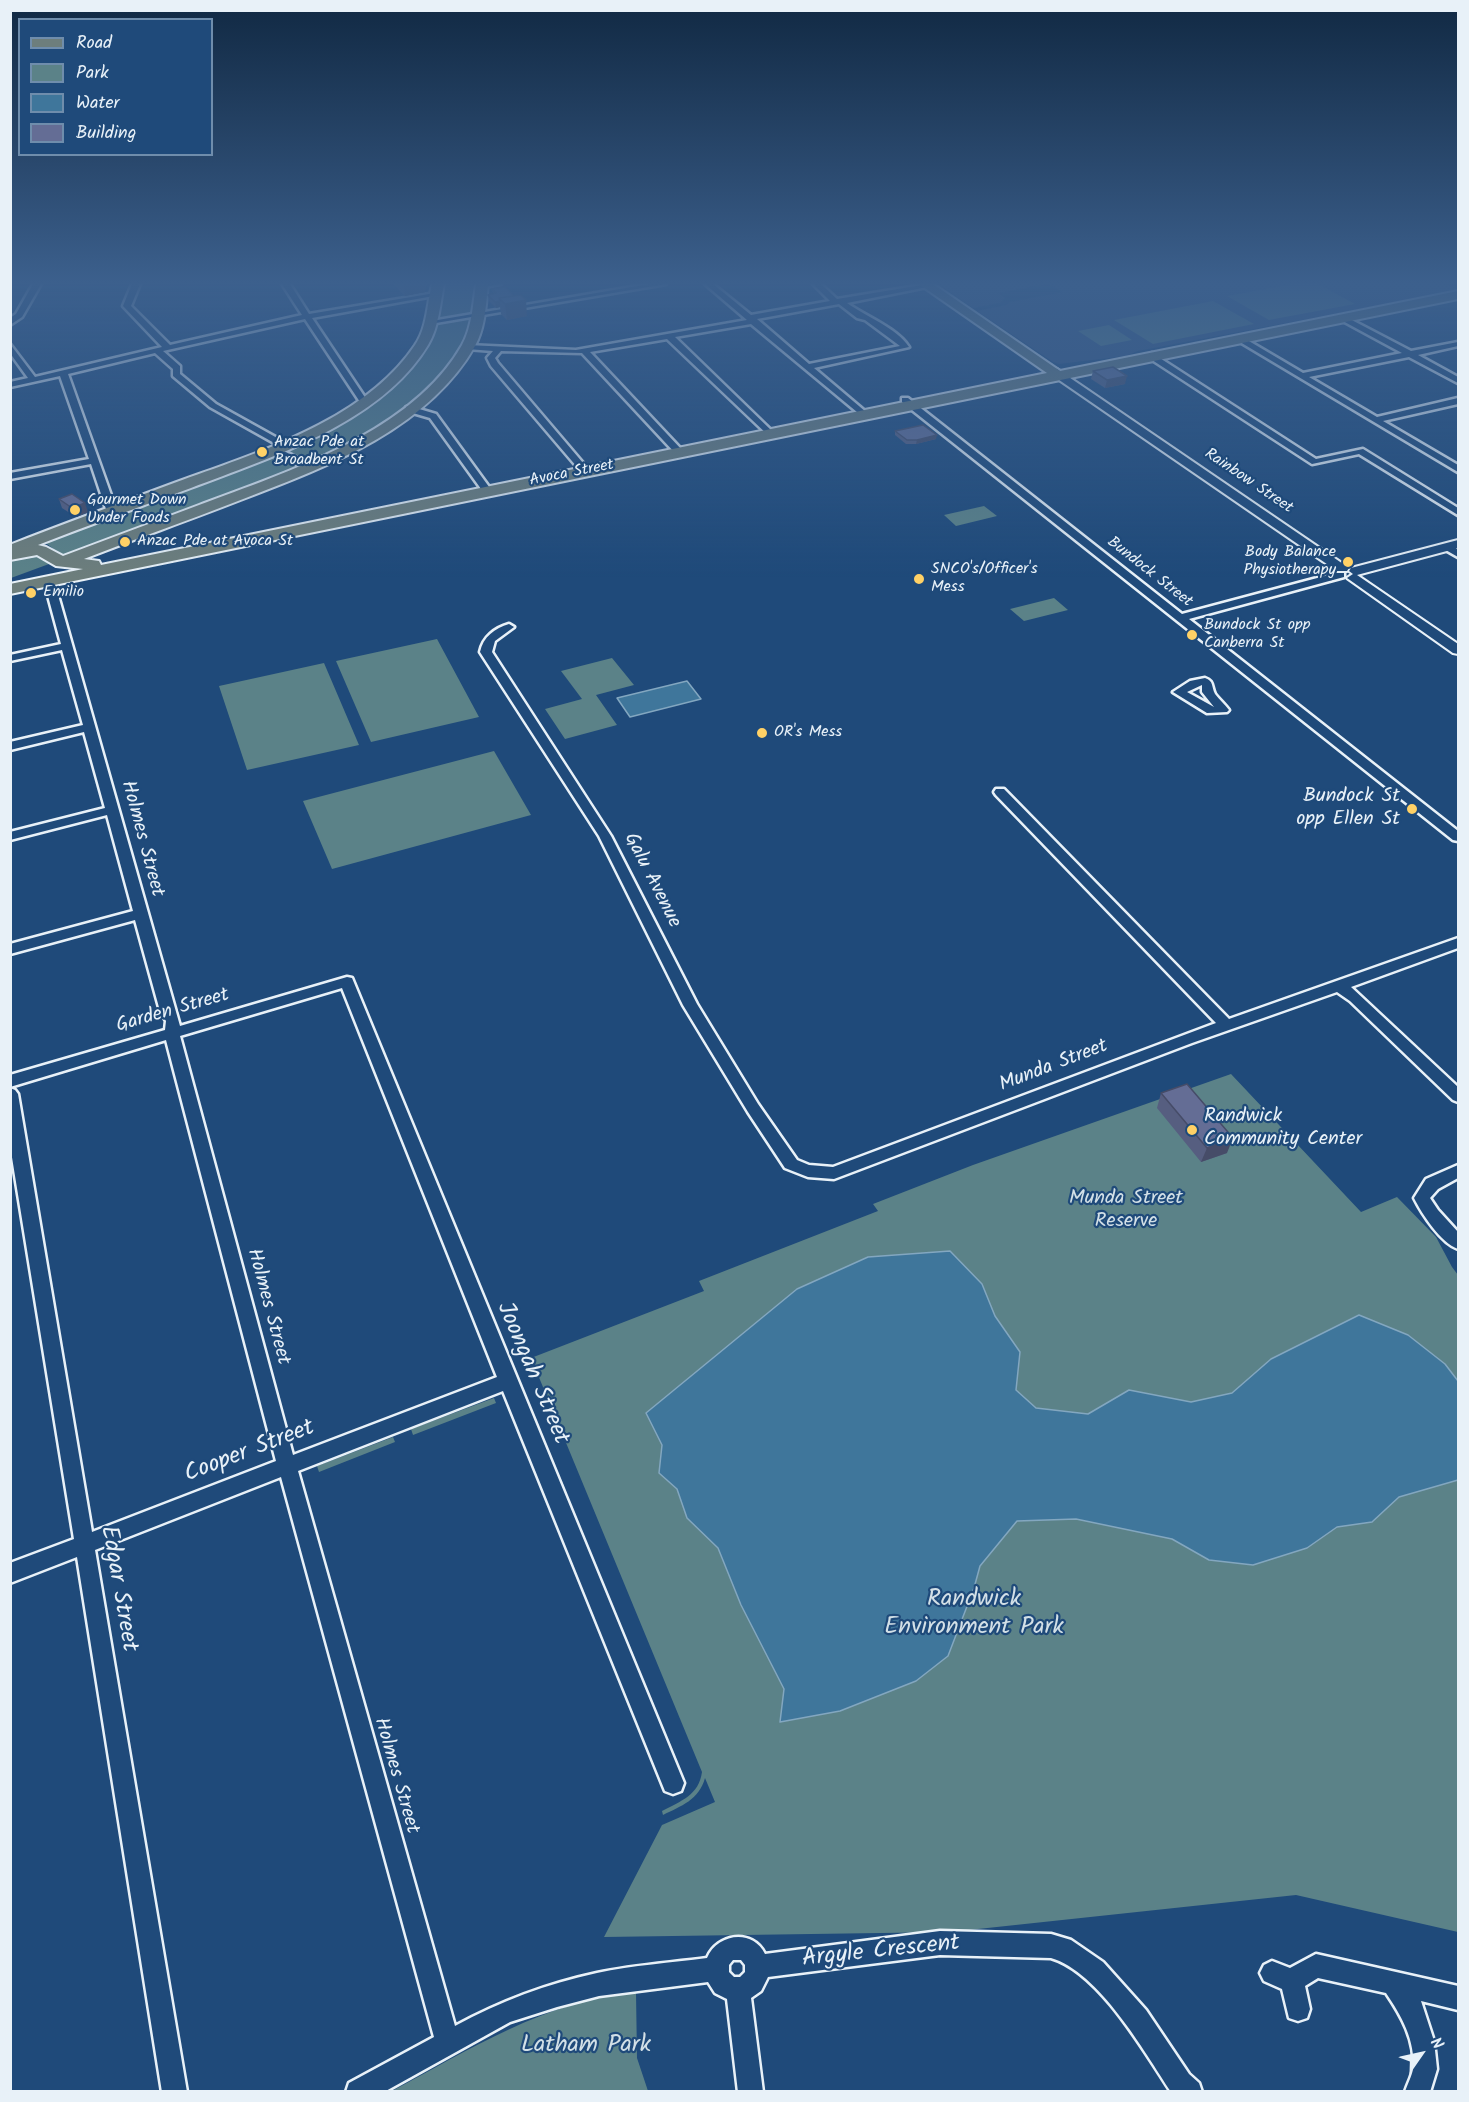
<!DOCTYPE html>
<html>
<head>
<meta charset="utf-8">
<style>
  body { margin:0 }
  #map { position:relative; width:1469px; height:2102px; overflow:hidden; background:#1f4a7a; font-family:Kalam,sans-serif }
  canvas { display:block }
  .frame { position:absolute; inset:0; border:12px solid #e8f1f8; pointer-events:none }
  .legend { position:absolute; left:18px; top:18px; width:195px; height:138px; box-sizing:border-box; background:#1f4a7a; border:2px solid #6f8dac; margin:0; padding:8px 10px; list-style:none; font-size:18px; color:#e8f1f8 }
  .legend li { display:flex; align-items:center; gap:12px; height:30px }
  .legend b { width:30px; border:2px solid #6f8dac }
  .north { position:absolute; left:1391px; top:2024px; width:60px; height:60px; -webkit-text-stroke:4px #1f4a7a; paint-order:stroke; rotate:56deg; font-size:16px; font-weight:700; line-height:24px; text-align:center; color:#e8f1f8 }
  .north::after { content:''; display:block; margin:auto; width:21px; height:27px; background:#e8f1f8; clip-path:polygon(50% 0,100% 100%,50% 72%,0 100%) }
</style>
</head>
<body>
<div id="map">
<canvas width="1469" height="2102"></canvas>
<div class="frame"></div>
<ul class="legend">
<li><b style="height:8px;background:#6d7e7c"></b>Road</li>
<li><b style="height:16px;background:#5b8288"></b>Park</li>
<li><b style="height:16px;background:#3f769b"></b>Water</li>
<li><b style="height:16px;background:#646d95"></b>Building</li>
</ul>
<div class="north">N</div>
</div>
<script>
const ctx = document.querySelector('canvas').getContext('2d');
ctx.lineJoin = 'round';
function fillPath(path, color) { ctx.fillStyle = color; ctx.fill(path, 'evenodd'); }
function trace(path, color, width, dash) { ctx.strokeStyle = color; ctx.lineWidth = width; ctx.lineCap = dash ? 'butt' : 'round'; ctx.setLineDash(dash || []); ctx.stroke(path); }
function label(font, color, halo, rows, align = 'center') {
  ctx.font = font + ' Kalam,sans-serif'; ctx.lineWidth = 4.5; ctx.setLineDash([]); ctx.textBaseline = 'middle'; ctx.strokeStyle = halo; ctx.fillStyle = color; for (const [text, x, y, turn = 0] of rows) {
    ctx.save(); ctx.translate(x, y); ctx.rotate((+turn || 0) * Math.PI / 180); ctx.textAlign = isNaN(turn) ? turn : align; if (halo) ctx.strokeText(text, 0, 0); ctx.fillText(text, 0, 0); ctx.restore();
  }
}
fillPath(new Path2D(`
  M938 284H1048L999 293 1005 298 1000 303 973 308Z
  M1049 284H1445L1455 288V291L1138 351 1126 356 1059 364 1053 362 977 311 1006 305 1010 302 1062 292Z`), '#345482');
fillPath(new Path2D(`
  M443 284H478L475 313 444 318 436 316Z
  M1293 284H1318L1355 304 1269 320 1227 296Z
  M1213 301 1254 324 1153 344 1114 320Z
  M469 319 473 320C451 393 374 431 310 462L284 449 385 388 434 325Z
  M1109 325 1132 340 1101 346 1078 331Z
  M273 453 296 466 280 476 64 557 43 541Z
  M984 506 997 516 956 526 944 515Z
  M34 552 51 561 49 564 11 578V557Z
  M1054 598 1068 610 1024 621 1010 609Z
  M437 639 479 717 371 742 336 661Z
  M612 658 634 685 596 695 617 725 565 739 545 709 582 699 561 671Z
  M324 663 359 745 247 770 219 686Z
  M494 751 531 815 332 869 303 801Z
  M1231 1074 1361 1212 1397 1197 1436 1237 1452 1267 1458 1275V1932L1296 1895 950 1932 604 1937 662 1825 715 1802 705 1778C699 1800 681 1806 663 1815L662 1811C681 1801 699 1795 702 1772L531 1358 704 1291 699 1281 878 1211 873 1204 973 1165Z
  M494 1398 496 1403 413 1435 411 1429Z
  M393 1437 395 1442 319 1472 317 1466Z
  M636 1993 637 2058 648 2091 390 2092C468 2051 547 1999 636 1993Z`), '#5b8288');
const water = new Path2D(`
  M687 681 701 699 630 717 617 698Z
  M950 1251 982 1284 995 1316 1020 1352 1016 1390 1036 1408 1088 1414 1129 1390 1191 1402 1232 1393 1271 1359 1359 1315 1408 1335 1445 1364 1458 1381V1480L1399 1497 1372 1522 1337 1527 1307 1548 1253 1565 1209 1560 1172 1539 1076 1519 1017 1521 980 1566 974 1588 948 1656 916 1681 840 1711 780 1722 784 1689 741 1605 718 1548 687 1518 677 1489 659 1473 662 1445 646 1413 797 1289 868 1257Z`);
fillPath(water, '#3f769b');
trace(water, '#83a7c0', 1.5);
const minor = new Path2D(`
  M33 284H41L22 317 10 325V318L16 314Z
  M132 284H140L131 306 170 345 302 315 282 284H290L309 314 435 293 439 295 312 318 368 402 364 405 360 402 305 319 163 351 180 366V374L216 404 288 444V448L285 449 210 407 173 376V369L155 353 68 374 117 512 112 515 107 512 91 464 10 479V473L89 459 60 376 10 387V382L28 378 10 353V344L35 377 162 347 123 306Z
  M481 284H501L478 288 477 286Z
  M649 284H666L430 324 426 322Z
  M705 284H713L751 315 830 301 813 284H821L837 299 928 284 932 286 847 303C865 316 897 328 909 347L814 368 866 412 867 414 863 417 751 324 675 337 773 432V436L770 437 667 339 590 352 682 450V454H676L582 353 501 351 495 358 498 363 589 470 591 472 586 475 583 474 491 366 487 358 493 351 467 349 463 347 467 345 576 350 747 320ZM839 304 857 318 865 320 900 346 809 364 757 319Z
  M1344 316 1411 351 1458 342V346L1418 355 1458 377V383L1409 357 1309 377 1377 417 1458 398V404L1383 421 1458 465V472L1235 339 1242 337 1303 373 1402 353 1341 320 1340 318Z
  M1152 353 1316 459 1363 449 1458 508V515L1359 454 1312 464 1149 358 1148 356Z
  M902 398H908L1182 614 1336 573H1344V577L1189 619 1458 831V841L1453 840 902 402Z
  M409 406 436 414 492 491 490 493H484L430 418 406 411V407Z
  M272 448H278L313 466 305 468 272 452Z
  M1444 545H1452L1458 550V557L1444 549Z
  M49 578 54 581 180 1026 347 977 352 978 684 1783 681 1791 673 1794 665 1791 503 1391 298 1471 455 2026C501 2001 546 1984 597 1973 633 1965 671 1963 707 1958 717 1934 752 1928 765 1954L940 1931 1051 1934 1071 1940 1103 1962 1146 2010 1189 2074 1199 2083 1202 2092H1171C1144 2051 1099 1972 1051 1958L940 1955 768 1977 761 1991 751 1998 763 2092H738L727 1999 715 1993 708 1982 599 1996 557 2007 510 2022 384 2092H346L349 2083 434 2037 281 1477 95 1550 187 2092H162L77 1557 10 1583V1563L74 1539 10 1145V1088L15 1090 18 1094 92 1532 276 1461 166 1040 10 1087V1075L165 1030 166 1021 160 1011 135 920 10 954V944L133 911 107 815 10 840V832L105 808 84 732 10 750V742L83 725 62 650 10 661V655L61 644 44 581ZM342 988 497 1377 293 1455 180 1036ZM733 1960H741L745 1965V1972L740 1977H734L729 1972V1965Z
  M509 624 514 627 495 641 492 652 611 836 697 1004 758 1104 797 1160 809 1165 833 1167 1216 1023 996 795 994 792 996 789H1004L1229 1019 1458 938V948L1351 987 1458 1087V1102L1453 1100 1350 1001 1337 992 1192 1043 834 1179 808 1177 785 1168 748 1112 683 1005 599 836 480 652C483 637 495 628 509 624Z
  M1205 678C1214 681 1211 686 1215 694 1219 699 1225 705 1229 710L1227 712 1207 713 1173 692 1190 681ZM1202 685V692L1214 707 1187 692Z
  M1458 1165V1178L1438 1189 1430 1198 1438 1210 1458 1232V1249C1441 1243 1422 1214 1414 1198L1426 1179Z
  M1316 1954 1458 1986V2010L1421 2001 1434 2041 1437 2069 1430 2092H1405C1407 2085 1412 2076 1413 2069 1416 2041 1401 2015 1386 1993L1318 1978 1305 1986 1310 2009 1307 2018 1298 2021 1289 2018 1282 1989 1264 1981 1260 1973 1264 1965 1272 1961 1290 1968Z`);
const tertiary = new Path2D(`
  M1053 368 1057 369 1349 568 1347 571H1337L1049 373V369Z
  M1458 540V548L1357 575 1458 644V654L1453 653 1347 578 1353 574 1349 571 1351 568Z`);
const primary = new Path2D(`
  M432 284H444C440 304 439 327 428 345 381 423 272 457 191 488 140 507 89 525 38 545L46 547 63 556C108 539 154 522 199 505 287 472 413 432 462 345 472 327 473 304 476 284H488C486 305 485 328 475 346 426 431 324 468 238 501 187 521 135 539 84 559L99 561 101 565 1047 373 919 284H933L1060 371 1458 291V299L10 594V584L83 569 56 566 37 555 10 560 12 544C66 523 120 503 174 483 256 453 364 421 415 345 427 328 427 304 432 284Z`);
trace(minor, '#e8f1f8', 5);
trace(tertiary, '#e8f1f8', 4);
trace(primary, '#e8f1f8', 4);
fillPath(minor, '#1f4a7a');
fillPath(tertiary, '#1f4a7a');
fillPath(primary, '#6d7e7c');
fillPath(new Path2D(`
  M393 284H427L425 292 405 296Z
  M492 289 527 316 507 320 501 314 500 307 496 308 489 301 488 295 493 294Z
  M1093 371 1125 384 1105 388 1091 379Z
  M895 431 936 439 916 444H906L895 435Z
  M59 499 88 512 76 517 62 508Z
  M1161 1093 1227 1153 1201 1162 1157 1108Z`), '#565e80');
fillPath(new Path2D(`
  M404 284H427L425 292 405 296Z
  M526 300 527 316 507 320 505 304Z
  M500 301V307L496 308 495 302Z
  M1127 376 1125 384 1105 388 1107 380Z
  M937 435 936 439 916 444 917 440Z
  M85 503 88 512 76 517 72 508Z
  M1233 1138 1227 1153 1201 1162 1207 1148Z`), '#464c68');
const building = new Path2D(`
  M505 287 514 296 499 298 500 301 495 302 488 295 496 293 492 289Z
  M521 295 526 300 505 304 499 298Z
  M1113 367 1127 376 1107 380 1093 371Z
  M923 425 937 435 917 440H907L895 431Z
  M72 494 85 503 72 508 59 499Z
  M1187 1084 1233 1138 1207 1148 1161 1093Z`);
fillPath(building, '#646d95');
trace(building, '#464c68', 1.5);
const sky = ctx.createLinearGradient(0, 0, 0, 578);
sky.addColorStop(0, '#112943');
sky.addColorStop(0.49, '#3c608d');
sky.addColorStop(1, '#3c608d00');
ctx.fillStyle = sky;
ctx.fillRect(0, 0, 1469, 578);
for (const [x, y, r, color] of [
  [262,452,6,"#ffd166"],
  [75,510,6,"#ffd166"],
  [125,542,6,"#ffd166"],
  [1348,562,6,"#ffd166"],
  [919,579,6,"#ffd166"],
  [31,593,6,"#ffd166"],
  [1192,635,6,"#ffd166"],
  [762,733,6,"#ffd166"],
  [1412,809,6,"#ffd166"],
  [1192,1130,6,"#ffd166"]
]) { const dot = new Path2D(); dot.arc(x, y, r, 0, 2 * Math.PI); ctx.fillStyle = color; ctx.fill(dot); trace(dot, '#1f4a7a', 2); }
label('16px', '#e8f1f8', '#1f4a7a', [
  ["Anzac Pde at",274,443],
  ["Broadbent St",274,461],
  ["Gourmet Down",87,501],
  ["Under Foods",87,519],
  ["Anzac Pde at Avoca St",137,542],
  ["Body Balance",1336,553,"right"],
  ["Physiotherapy",1336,571,"right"],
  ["SNCO's/Officer's",931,570],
  ["Mess",931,588],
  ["Emilio",43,593],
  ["Bundock St opp",1204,626],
  ["Canberra St",1204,644],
  ["OR's Mess",774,733]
], 'left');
label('16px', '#e8f1f8', '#1f4a7a', [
  ["Avoca Street",572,474,-11],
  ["Rainbow Street",1248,482,34],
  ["Bundock Street",1149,573,38]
]);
label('20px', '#e8f1f8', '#1f4a7a', [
  ["Bundock St",1400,798],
  ["opp Ellen St",1400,821],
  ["Randwick",1204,1118,"left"],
  ["Community Center",1204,1141,"left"]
], 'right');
label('20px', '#e8f1f8', '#1f4a7a', [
  ["Holmes Street",141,839,75],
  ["Galu Avenue",651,881,63],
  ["Garden Street",173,1012,-16],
  ["Munda Street",1054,1067,-21],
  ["Holmes Street",267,1307,75],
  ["Holmes Street",395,1776,74]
]);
label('20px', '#d3e0e7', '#1f4a7a', [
  ["Munda Street",1126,1200],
  ["Reserve",1126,1223]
]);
label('24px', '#e8f1f8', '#1f4a7a', [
  ["Joongah Street",531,1374,67],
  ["Cooper Street",250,1453,-21],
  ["Edgar Street",117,1589,80],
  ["Argyle Crescent",881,1953,-6]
]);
label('24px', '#d3e0e7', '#1f4a7a', [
  ["Randwick",974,1601],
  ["Environment Park",974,1629],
  ["Latham Park",586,2047]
]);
</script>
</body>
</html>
